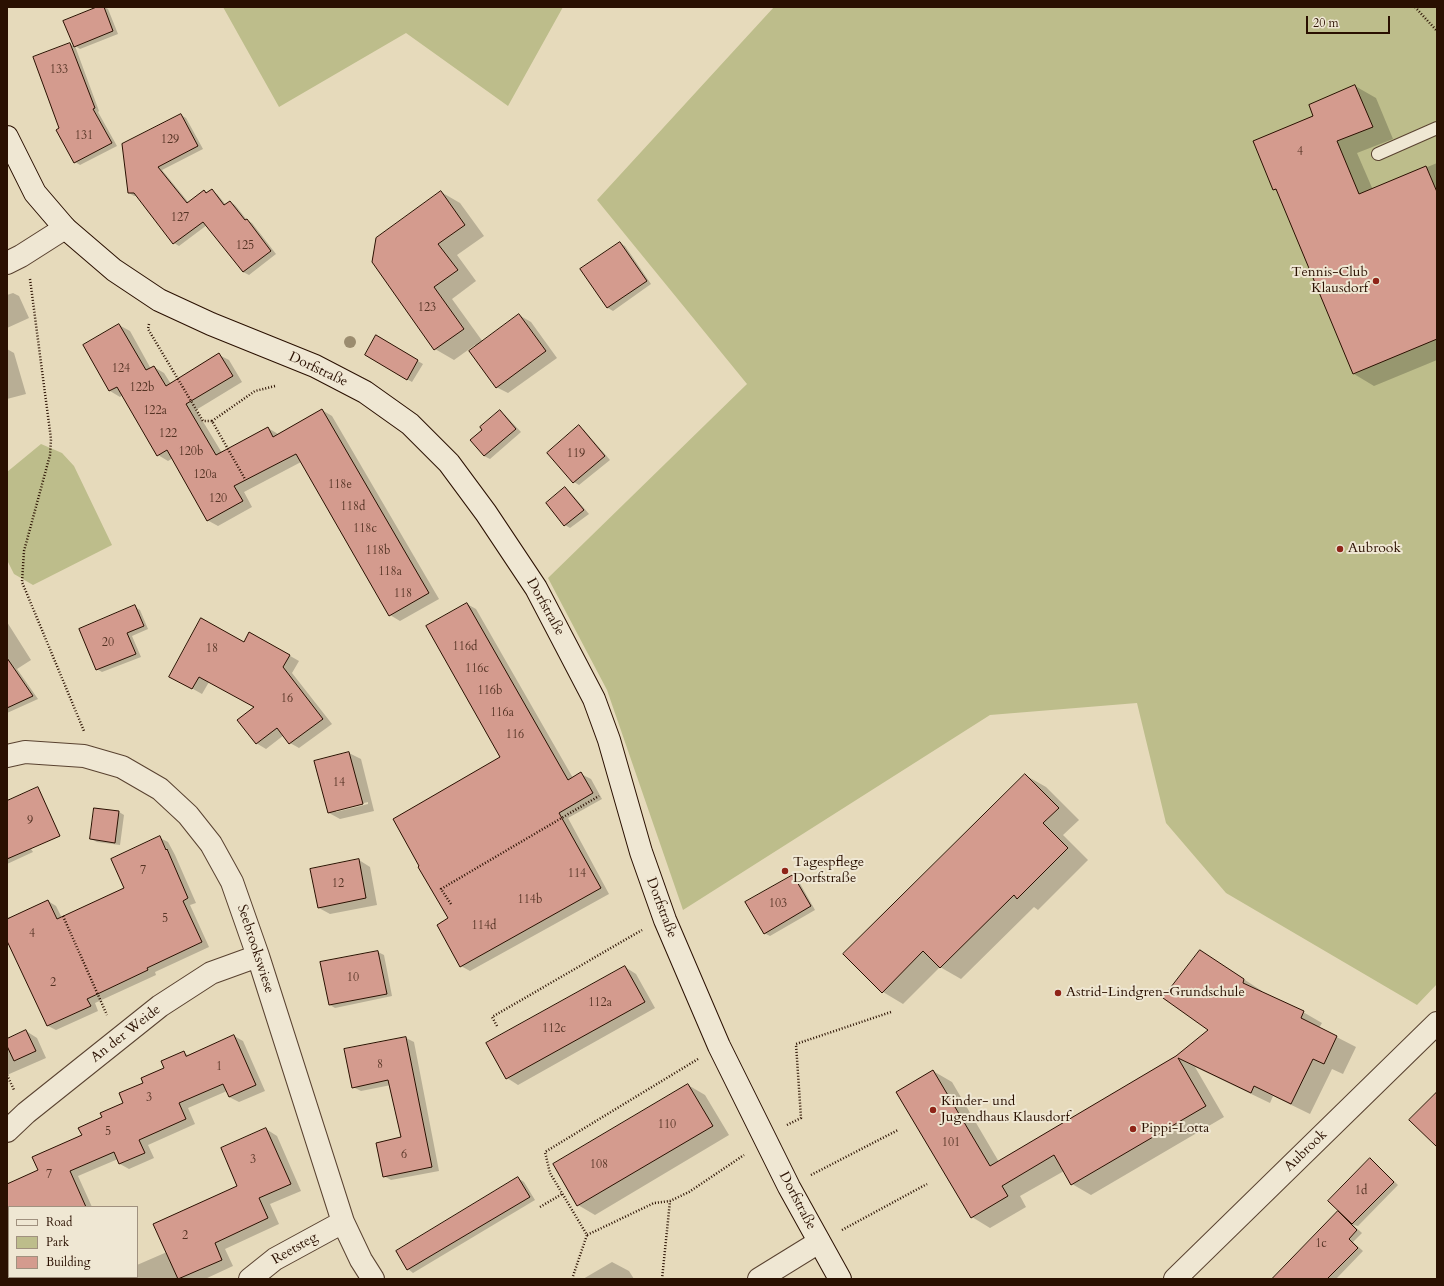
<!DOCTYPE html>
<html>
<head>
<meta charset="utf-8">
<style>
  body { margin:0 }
  #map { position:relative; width:1444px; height:1286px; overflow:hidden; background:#e6dabb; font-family:Cardo,serif }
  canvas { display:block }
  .frame { position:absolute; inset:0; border:8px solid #2a1001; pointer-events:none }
  .legend { position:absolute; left:8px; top:1206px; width:130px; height:72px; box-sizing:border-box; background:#efe7d3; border:1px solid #a0917f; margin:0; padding:5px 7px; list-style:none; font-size:12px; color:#2a1001 }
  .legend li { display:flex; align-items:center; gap:8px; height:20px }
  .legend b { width:20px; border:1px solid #a0917f }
  .scale { position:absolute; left:1306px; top:16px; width:84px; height:18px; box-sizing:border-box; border:2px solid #2a1001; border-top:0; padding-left:5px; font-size:12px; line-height:14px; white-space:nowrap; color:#2a1001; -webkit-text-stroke:3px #efe7d3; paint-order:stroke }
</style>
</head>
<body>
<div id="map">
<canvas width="1444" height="1286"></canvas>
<div class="frame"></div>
<ul class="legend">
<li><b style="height:5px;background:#efe7d3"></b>Road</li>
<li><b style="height:11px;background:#bdbd8b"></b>Park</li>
<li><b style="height:11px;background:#d49b8e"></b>Building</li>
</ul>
<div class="scale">20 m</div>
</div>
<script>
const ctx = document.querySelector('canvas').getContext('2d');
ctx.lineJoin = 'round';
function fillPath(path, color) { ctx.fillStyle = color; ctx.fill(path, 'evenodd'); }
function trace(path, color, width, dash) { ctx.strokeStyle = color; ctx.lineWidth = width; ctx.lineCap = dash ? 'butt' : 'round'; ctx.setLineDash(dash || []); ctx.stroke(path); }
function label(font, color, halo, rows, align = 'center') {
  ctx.font = font + ' Cardo,serif'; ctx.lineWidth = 4; ctx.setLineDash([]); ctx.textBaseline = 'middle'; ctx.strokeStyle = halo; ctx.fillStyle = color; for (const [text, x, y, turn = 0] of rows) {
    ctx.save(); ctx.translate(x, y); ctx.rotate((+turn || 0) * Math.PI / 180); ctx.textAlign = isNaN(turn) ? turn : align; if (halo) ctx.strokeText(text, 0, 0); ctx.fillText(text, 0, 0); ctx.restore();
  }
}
fillPath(new Path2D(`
  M223 7H563L508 106 406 33 279 107Z
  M774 7H1437V984L1417 1005 1226 893 1166 823 1137 703 990 715 683 910 607 690 548 578 747 384 597 200Z
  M41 444 62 453 74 466 112 545 33 585 14 574 7 560V472Z`), '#bdbd8b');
fillPath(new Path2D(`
  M100 7H104L108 9 118 34 80 49 75 46 99 111 98 112 117 146 80 165 75 162 61 128 70 44 75 47 64 21Z
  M1355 86 1376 98 1393 139 1357 153 1373 190 1437 163V360L1374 386 1354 374 1278 192 1274 189 1315 116Z
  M181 115 186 118 203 149 162 170 189 203 204 191 208 193 212 191 217 194 226 205 230 202 235 205 247 220 252 223 276 254 249 275 243 272 207 225 179 246 174 243 137 196H134L129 193Z
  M441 192 460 203 484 236 457 255 476 281 452 299 483 342 519 315 531 322 557 358 508 393 496 387 475 345 454 360 435 349 373 262Z
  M620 243 625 246 651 284 613 311 608 308 582 269Z
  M13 293 19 296 29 318 7 328V295Z
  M119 325 130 331 151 369 154 367 164 373 171 384 219 355 229 360 242 382 196 410 222 453 268 428 278 434 322 410 332 416 439 599 400 621 390 615 301 462 244 492 252 507 218 526 207 520 173 458 168 461 158 455 123 395 120 397 110 391Z
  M377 337 423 364 412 382 366 355Z
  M7 349 14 353 26 394 7 399Z
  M500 412 505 415 521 432 490 459 484 456 483 430Z
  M579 427 584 430 610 460 579 485 574 482Z
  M565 489 570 492 589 514 570 528 565 525 547 504Z
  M467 604 476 609 573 778 581 774 591 779 602 799 568 818 609 894 470 971 461 966 450 919 502 758Z
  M135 607 140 610 148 629 132 636 141 657 102 672 97 669Z
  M7 622 31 660 17 669 38 699 7 713Z
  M250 633 299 661 292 673 332 724 299 748 290 743 284 735 266 749 256 743V707L209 682 202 694 170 676 244 643Z
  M349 753 361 759 374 811 340 819 329 813 316 762ZM368 802V804L336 812V810Z
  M1025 775 1046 787 1079 820 1063 835 1088 860 1038 910 1034 907 961 979 940 967 903 1004 883 992Z
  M119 812 124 815 120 845 97 842 91 839Z
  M7 813 33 852 7 864Z
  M160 838 168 842 175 855 196 903 190 905 209 947 155 972 156 975 95 1003 98 1011 56 1030 48 1026 7 939V920L48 901 56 906 62 918 125 889Z
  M359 860 370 867 377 905 330 914 319 908Z
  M793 877 798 880 815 910 770 936 764 933Z
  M1200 951 1262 991V993L1303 1012 1322 1023 1319 1028 1356 1047 1343 1074 1332 1069 1310 1114 1273 1096 1270 1103 1195 1067 1224 1117 1091 1195 1072 1184 1064 1171 1020 1196 1026 1207 990 1228 972 1217 933 1071 952 1082 999 1162 1177 1056 1209 1030Z
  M378 952 384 955 392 996 335 1008 330 1005Z
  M625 967 636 974 655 1008 518 1085 507 1078 488 1044Z
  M26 1031 37 1038 46 1058 7 1075V1040Z
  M234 1036 243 1041 265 1091 239 1102 229 1097 227 1091 188 1108 195 1124 148 1145 154 1158 129 1169 120 1164 118 1159 78 1176 92 1207H9V1234L7 1235V1201L39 1171 103 1118 124 1104 144 1083 165 1069 183 1052 189 1056Z
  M406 1038 414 1042 439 1171 391 1180 384 1176 402 1138 391 1085 361 1091 353 1087Z
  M688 1085 705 1095 729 1135 595 1215 578 1205Z
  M266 1129 277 1136 301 1191 270 1204 279 1224 225 1249 233 1266 205 1279H105L110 1277H137V1265L167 1252 239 1186Z
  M1370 1160 1375 1163 1398 1185 1358 1226 1353 1225 1362 1233 1353 1242 1363 1251 1336 1279H1273L1338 1213 1343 1215Z
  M518 1178 524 1182 535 1200 413 1273 408 1269 397 1251Z
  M7 1237 9 1238V1277H33V1279H7Z
  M612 1262 629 1271 634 1279H583Z`), '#0003');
const building = new Path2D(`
  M97 7H104L113 31 74 47 63 21Z
  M70 43 95 108 93 109 112 143 74 163 56 130 59 128 33 57Z
  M1355 85 1373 127 1337 141 1359 194 1426 166 1437 192V339L1353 374 1276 189 1273 190 1253 141 1313 116 1309 105Z
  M181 114 198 146 158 167 187 203 204 190 206 193 212 189 224 205 230 201 245 220 247 219 271 251 243 272 203 222 173 244 134 193H128L122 144Z
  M441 191 465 225 438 244 458 270 434 287 464 329 434 350 372 262 376 238Z
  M620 242 647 281 607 308 580 269Z
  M519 314 546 351 496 388 469 351Z
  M119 324 146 370 154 366 166 386 219 353 233 376 186 404 216 455 268 427 273 437 322 409 429 593 389 616 296 454 234 486 243 501 207 521 167 450 157 456 117 387 109 391 83 345Z
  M376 335 418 360 407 380 365 355Z
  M500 410 516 429 484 456 470 440 482 430 480 427Z
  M579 425 605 456 573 483 547 453Z
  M565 487 584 510 564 526 546 503Z
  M467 603 568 780 581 772 593 793 559 813 601 888 460 967 437 925 448 918 418 867 419 866 393 819 500 757 426 626Z
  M135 605 144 626 127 633 136 654 96 670 79 629Z
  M201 618 244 642 249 632 290 655 283 667 323 719 289 744 277 728 256 744 237 720 254 707 199 677 192 689 169 677Z
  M7 658 33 696 7 708Z
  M349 752 363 804 328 813 314 761Z
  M1025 774 1059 808 1043 823 1068 848 1017 899 1014 895 940 968 923 951 882 993 843 954Z
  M38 787 60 836 7 859V801Z
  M94 808 119 811 115 843 90 839Z
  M160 836 166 850 167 849 188 898 183 901 202 942 147 968 148 970 87 999 91 1006 47 1026 7 941V919L48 900 57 919 124 888 111 859Z
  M359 859 366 898 318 908 310 869Z
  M793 875 811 906 764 934 745 902Z
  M1200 950 1244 979 1243 983 1304 1011 1301 1018 1337 1036 1324 1064 1313 1059 1291 1104 1254 1086 1251 1093 1178 1058 1206 1106 1071 1185 1054 1155 1002 1186 1008 1196 971 1218 896 1092 933 1070 990 1166 1176 1056 1208 1030 1163 998Z
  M378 951 387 994 329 1005 320 962Z
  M625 966 645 1002 506 1079 486 1043Z
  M26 1030 36 1051 14 1061 7 1046V1039Z
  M234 1035 256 1085 229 1097 223 1084 179 1103 186 1119 139 1140 145 1153 119 1164 114 1152 70 1171 86 1207H7V1184L38 1170 32 1157 82 1135 78 1128 102 1117 100 1113 123 1103 119 1093 143 1083 141 1078 164 1068 161 1061 184 1051 186 1056Z
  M406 1037 432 1167 383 1177 376 1143 401 1137 388 1080 352 1088 344 1049Z
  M688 1084 713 1126 577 1206 553 1164Z
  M1437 1092V1147L1409 1120Z
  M266 1128 291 1184 259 1198 268 1218 215 1243 222 1260 178 1279 153 1224 237 1186 221 1148Z
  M1370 1158 1394 1182 1352 1224 1328 1201Z
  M518 1177 530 1197 407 1270 396 1251Z
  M1338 1211 1357 1230 1349 1239 1358 1248 1327 1279H1272Z`);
fillPath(building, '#d49b8e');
trace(building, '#2a1001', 1);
const lane = new Path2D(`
  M1378 154 1437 128`);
const street = new Path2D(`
  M7 263 21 256 65 228
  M7 756 25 752 84 756 122 767 160 789 188 815 211 844 232 882 258 956 343 1222 361 1260 373 1279
  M7 1131 26 1113 160 1006 211 973 258 956
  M250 1279 275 1259 343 1222
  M759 1279 819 1242
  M1175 1279 1437 1023`);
const secondary = new Path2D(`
  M7 137 35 193 65 228 114 270 159 300 211 324 315 366 365 392 410 424 449 463 486 513 536 588 594 699 609 740 641 852 665 920 719 1046 789 1187 840 1279`);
trace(lane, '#594230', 14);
trace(street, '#594230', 24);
trace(secondary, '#2a1001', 24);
trace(new Path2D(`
  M1415 7 1437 31
  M30 279 51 439 50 455 24 551 22 582 84 731
  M149 324 148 329 203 421H212L245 479
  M212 421 255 391 275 386
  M451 904 441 889 599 796
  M63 916 107 1015
  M497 1026 492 1017 642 930
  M698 1059 545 1152 550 1173 587 1235 654 1203 670 1201 689 1192 744 1155
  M7 1075 14 1090
  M787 1125 801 1118 796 1044 891 1012
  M811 1175 898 1130
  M540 1207 562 1194
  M842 1230 927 1184
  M573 1276 587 1235
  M662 1279 670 1201`), '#2a1001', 2.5, [1, 2]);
trace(lane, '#efe7d3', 12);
trace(street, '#efe7d3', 22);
trace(secondary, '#efe7d3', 22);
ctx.fillStyle = '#9b8c6f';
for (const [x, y] of [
  [350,342]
]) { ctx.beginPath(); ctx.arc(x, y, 6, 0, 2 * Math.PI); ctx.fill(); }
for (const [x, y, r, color] of [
  [1376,281,4,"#8f2418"],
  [1340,549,4,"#8f2418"],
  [785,871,4,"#8f2418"],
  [1058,993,4,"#8f2418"],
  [933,1110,4,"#8f2418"],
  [1133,1129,4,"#8f2418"]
]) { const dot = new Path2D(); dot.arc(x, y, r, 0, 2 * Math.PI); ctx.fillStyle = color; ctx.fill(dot); trace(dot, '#efe7d3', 1.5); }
label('12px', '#543324', null, [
  ["133",59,70],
  ["131",84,136],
  ["129",170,140],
  ["4",1300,152],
  ["127",180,218],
  ["125",245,246],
  ["123",427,308],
  ["124",121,369],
  ["122b",142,388],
  ["122a",155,411],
  ["122",168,434],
  ["120b",191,452],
  ["119",576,454],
  ["120a",205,475],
  ["118e",340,485],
  ["120",218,499],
  ["118d",353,507],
  ["118c",365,529],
  ["118b",378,551],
  ["118a",390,572],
  ["118",403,594],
  ["20",108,643],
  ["116d",465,647],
  ["18",212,649],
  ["116c",477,669],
  ["116b",490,691],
  ["16",287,699],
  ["116a",502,713],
  ["116",515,735],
  ["14",339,783],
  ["9",30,821],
  ["7",143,871],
  ["114",577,874],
  ["12",338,884],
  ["114b",530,900],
  ["103",778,904],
  ["5",165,919],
  ["114d",484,926],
  ["4",32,934],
  ["10",353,978],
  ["2",53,983],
  ["112a",600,1003],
  ["112c",554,1029],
  ["8",380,1065],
  ["1",219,1067],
  ["3",149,1098],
  ["110",667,1125],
  ["5",108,1132],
  ["101",951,1143],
  ["6",404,1155],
  ["3",253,1160],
  ["108",599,1165],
  ["7",49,1175],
  ["1d",1361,1191],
  ["2",185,1236],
  ["1c",1321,1244]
]);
label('14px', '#2a1001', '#efe7d3', [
  ["Tennis-Club",1368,273,"right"],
  ["Klausdorf",1368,289,"right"],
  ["Aubrook",1348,549],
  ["Tagespflege",793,863],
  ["Dorfstraße",793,879],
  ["Astrid-Lindgren-Grundschule",1066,993],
  ["Kinder- und",941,1102],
  ["Jugendhaus Klausdorf",941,1118],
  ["Pippi-Lotta",1141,1129]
], 'left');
label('14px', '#2a1001', '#efe7d3', [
  ["Dorfstraße",318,370,25],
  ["Dorfstraße",545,607,61],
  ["Dorfstraße",661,908,69],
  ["Seebrookswiese",255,949,72],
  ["An der Weide",126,1034,-38],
  ["Aubrook",1306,1151,-44],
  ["Dorfstraße",797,1201,62],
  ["Reetsteg",295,1249,-30]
]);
</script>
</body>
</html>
